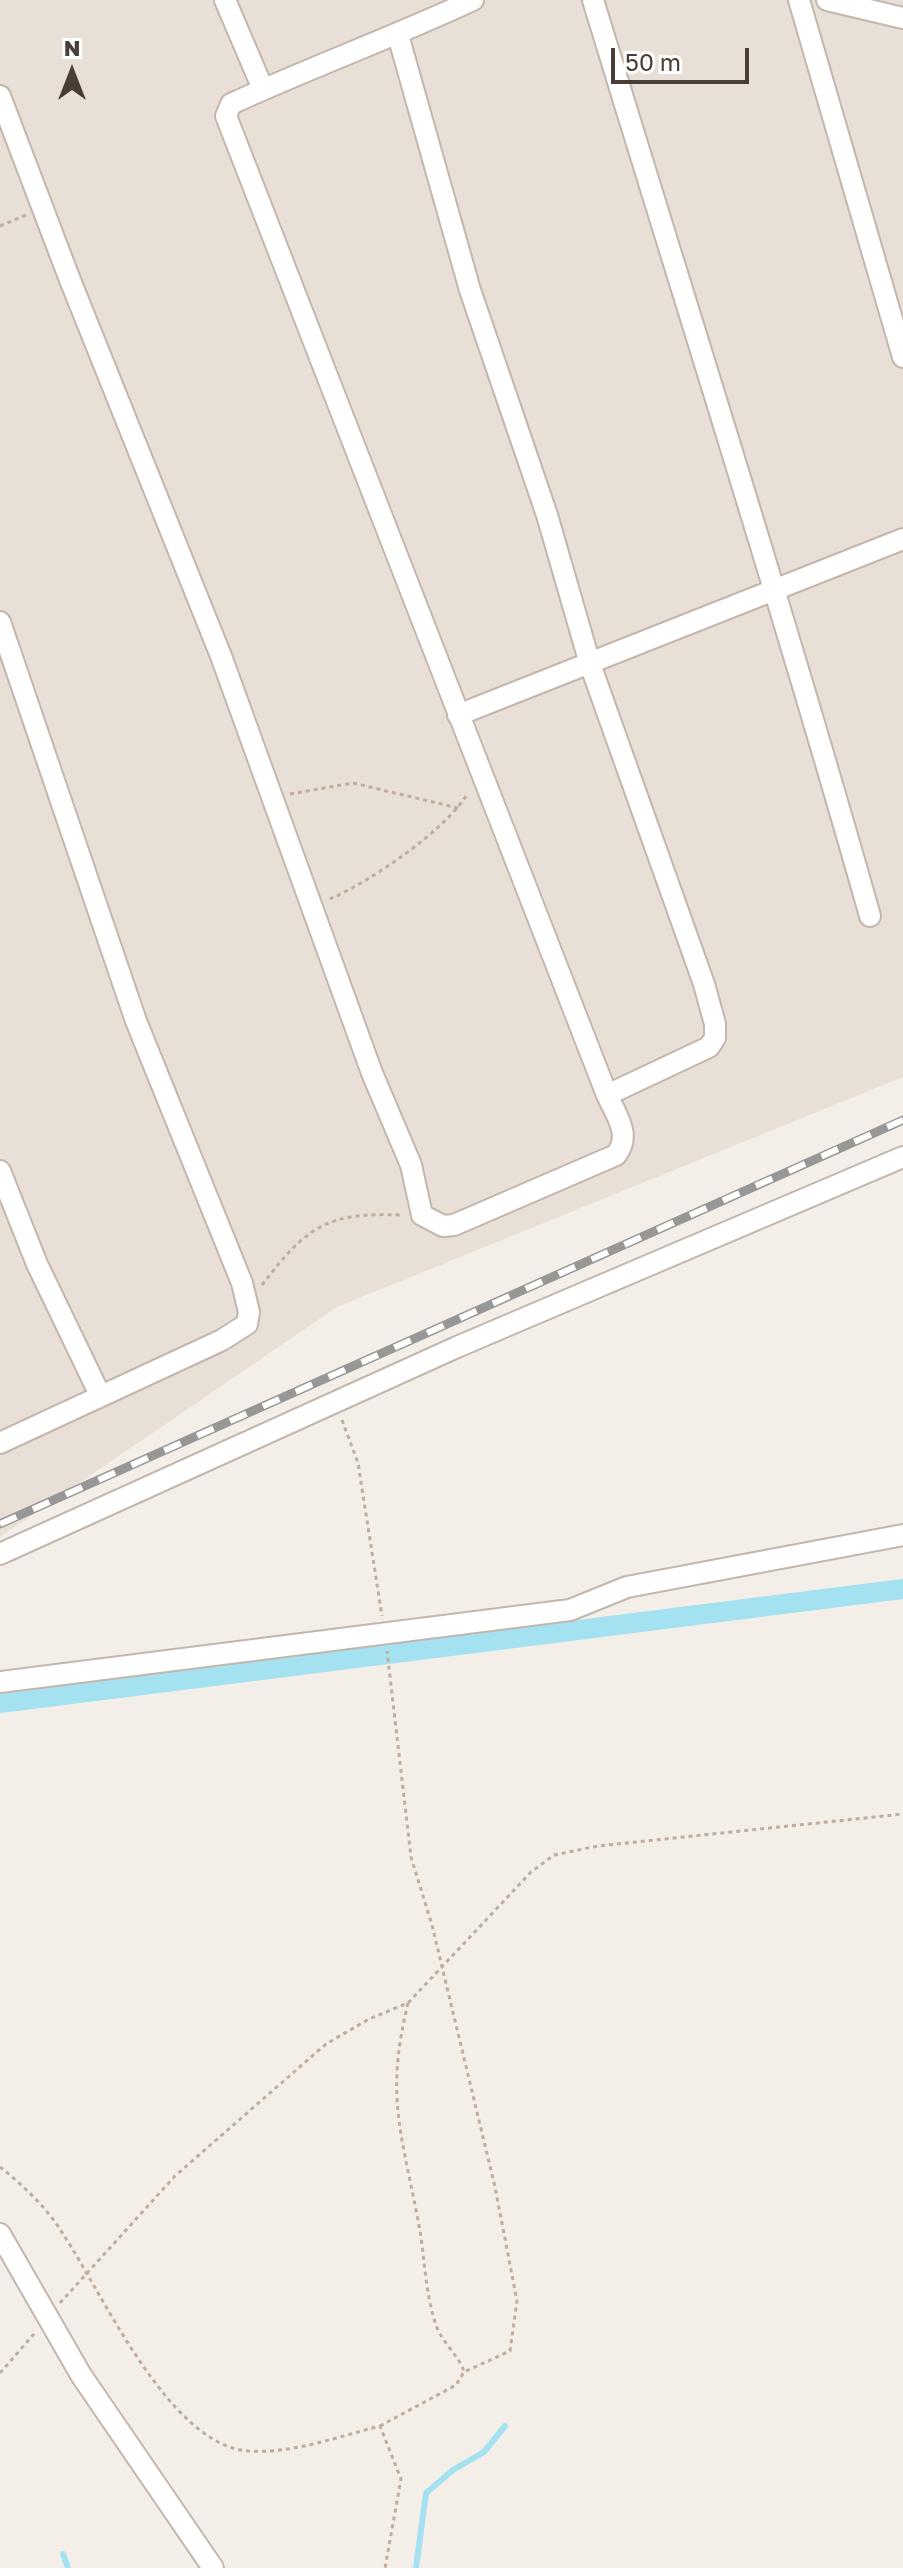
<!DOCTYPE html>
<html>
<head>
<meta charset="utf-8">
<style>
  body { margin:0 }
  #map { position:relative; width:903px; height:2568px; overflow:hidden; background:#f4eee8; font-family:"Golos Text",sans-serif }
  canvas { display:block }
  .north { position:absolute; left:32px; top:32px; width:80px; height:80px; -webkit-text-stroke:6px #fff; paint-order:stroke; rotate:0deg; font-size:22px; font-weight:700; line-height:32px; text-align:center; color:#483d37 }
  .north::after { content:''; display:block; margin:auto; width:28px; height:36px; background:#483d37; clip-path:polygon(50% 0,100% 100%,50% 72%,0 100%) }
  .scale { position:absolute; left:611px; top:48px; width:138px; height:36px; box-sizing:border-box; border:4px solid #483d37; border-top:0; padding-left:10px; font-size:24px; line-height:28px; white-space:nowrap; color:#483d37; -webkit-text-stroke:6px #fff; paint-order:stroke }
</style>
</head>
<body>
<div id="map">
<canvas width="903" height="2568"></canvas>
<div class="north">N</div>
<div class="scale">50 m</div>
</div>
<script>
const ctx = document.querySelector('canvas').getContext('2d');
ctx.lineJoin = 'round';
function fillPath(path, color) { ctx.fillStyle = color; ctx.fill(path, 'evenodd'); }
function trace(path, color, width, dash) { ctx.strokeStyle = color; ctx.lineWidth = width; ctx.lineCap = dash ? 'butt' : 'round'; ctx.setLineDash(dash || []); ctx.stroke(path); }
fillPath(new Path2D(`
  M0 0H903V1077L337 1307 0 1537Z`), '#e8dfd6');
trace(new Path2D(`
  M63 2554 68 2568
  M416 2568 426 2493 453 2470 484 2452 505 2426`), '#a4e2f1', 6);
trace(new Path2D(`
  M0 1703 903 1589`), '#a4e2f1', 20);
const street = new Path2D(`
  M225 0 263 89
  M473 0C394 37 311 67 231 104L226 116 607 1095
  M593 0C686 305 783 609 870 916
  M799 0 903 357
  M827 0 903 18
  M0 96 70 280 221 656 372 1073 411 1165 422 1215 443 1226 454 1225 616 1155C632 1135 616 1115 607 1095L709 1047 715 1038V1024L704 984 590 664 547 515 470 290 398 35
  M0 622 136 1021 242 1283 249 1312 247 1324 222 1340 0 1443
  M458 715 903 539
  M0 1171 37 1264 100 1395
  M0 1554 457 1347 903 1157
  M0 1682 570 1610 627 1587 903 1535
  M0 2234 81 2375 213 2568`);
trace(street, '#c3b6ad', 24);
trace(new Path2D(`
  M0 226 26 215
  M290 794 353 783 458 808
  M330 899C371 881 445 831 468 793
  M262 1285C307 1226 327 1212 402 1215
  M342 1420 358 1463 382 1616
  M408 2003C386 2093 400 2128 417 2215 425 2251 424 2290 436 2325 442 2343 459 2355 464 2372
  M0 2167C23 2185 48 2209 63 2234 103 2294 169 2445 248 2451 292 2454 337 2437 380 2426L401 2479 385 2568
  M60 2303 175 2176 326 2044 369 2019 408 2003 531 1872 554 1855 598 1846 903 1814
  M0 2373 34 2334
  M380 2426 456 2385 464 2372 510 2351 517 2301 495 2187 432 1925 411 1857 387 1651`), '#c2ac9c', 3, [4, 4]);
trace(street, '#fff', 20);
const rail = new Path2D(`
  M0 1524 903 1120`);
trace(rail, '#979797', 9);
trace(rail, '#fff', 6, [18]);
</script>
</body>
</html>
